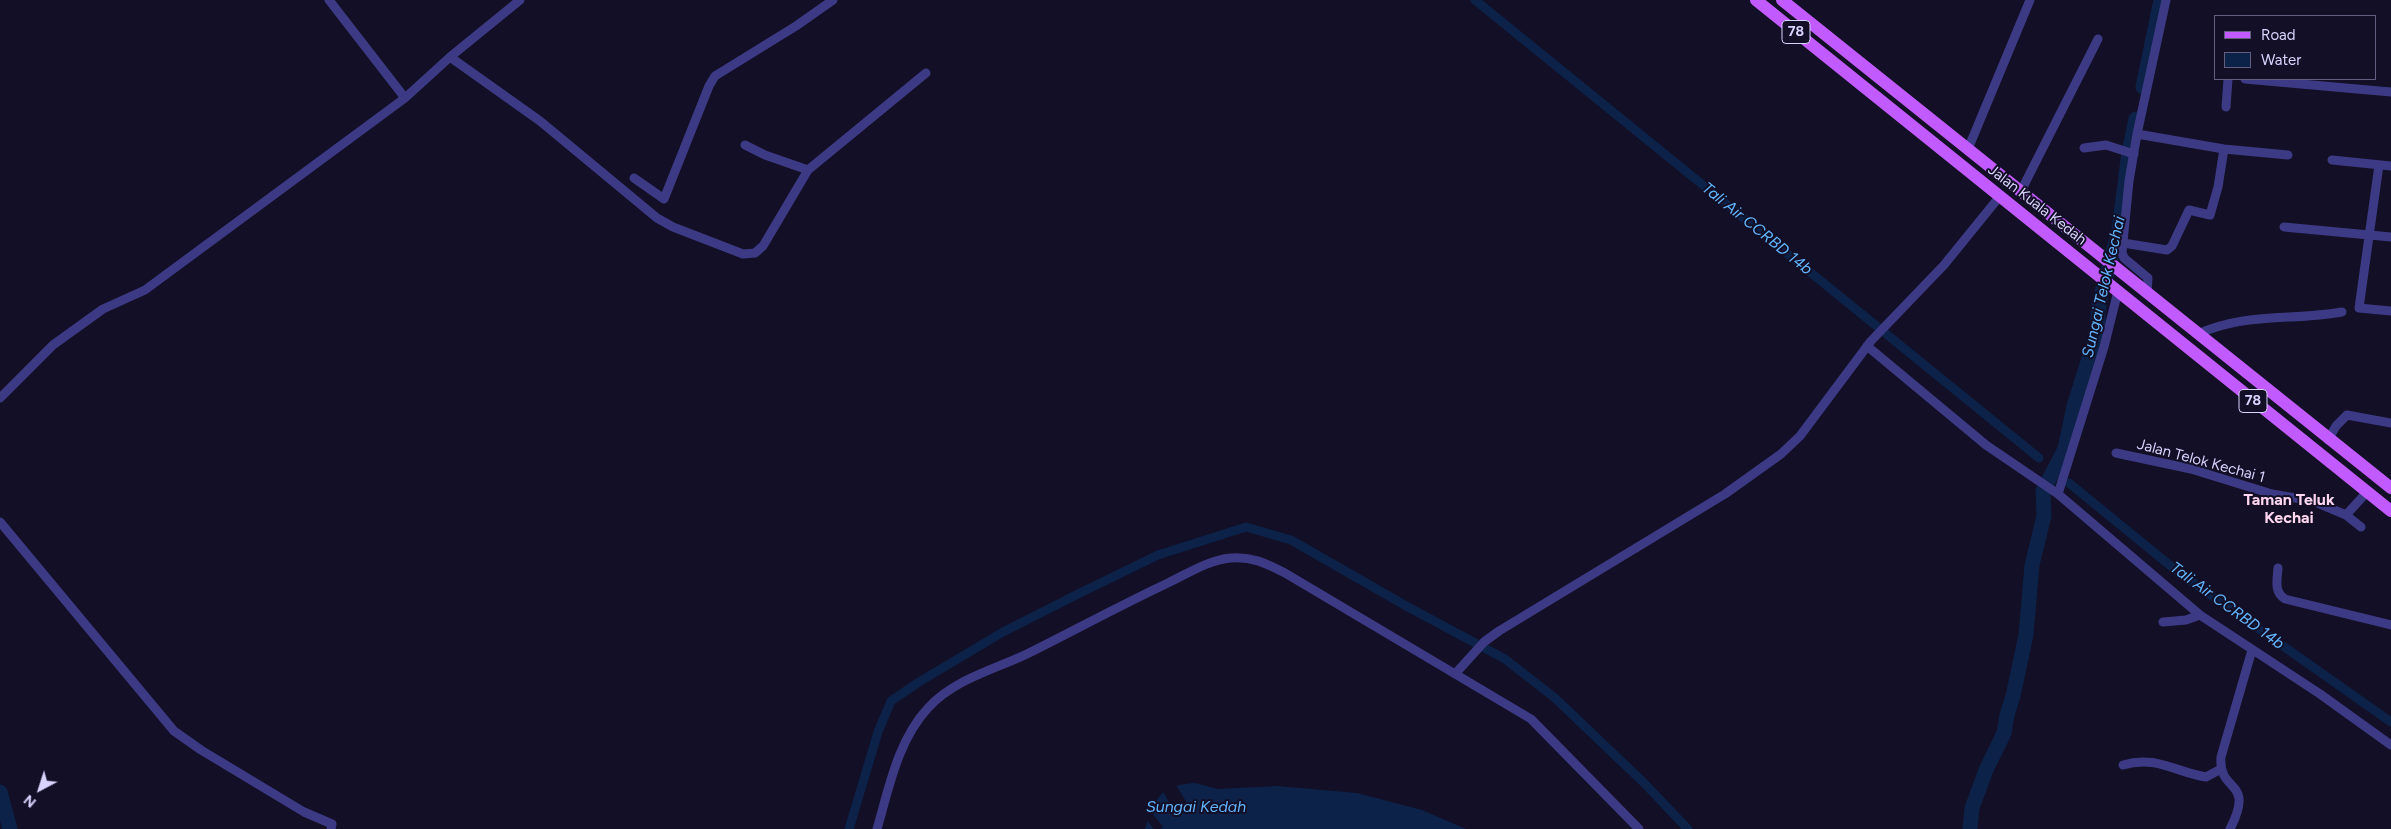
<!DOCTYPE html>
<html>
<head>
<meta charset="utf-8">
<style>
  body { margin:0 }
  #map { position:relative; width:2391px; height:829px; overflow:hidden; background:#130f26; font-family:Figtree,sans-serif }
  canvas { display:block }
  .legend { position:absolute; left:2214px; top:15px; width:162px; height:65px; box-sizing:border-box; background:#130f26; border:1px solid #625e7d; margin:0; padding:6px 9px; list-style:none; font-size:15px; color:#d9d4ff }
  .legend li { display:flex; align-items:center; gap:10px; height:25px }
  .legend b { width:25px; border:1px solid #625e7d }
  .north { position:absolute; left:15px; top:764px; width:50px; height:50px; -webkit-text-stroke:4px #130f26; paint-order:stroke; rotate:220deg; font-size:14px; font-weight:700; line-height:20px; text-align:center; color:#d9d4ff }
  .north::after { content:''; display:block; margin:auto; width:18px; height:22px; background:#d9d4ff; clip-path:polygon(50% 0,100% 100%,50% 72%,0 100%) }
</style>
</head>
<body>
<div id="map">
<canvas width="2391" height="829"></canvas>
<ul class="legend">
<li><b style="height:6px;background:#c25bff"></b>Road</li>
<li><b style="height:14px;background:#0c2248"></b>Water</li>
</ul>
<div class="north">N</div>
</div>
<script>
const ctx = document.querySelector('canvas').getContext('2d');
ctx.lineJoin = 'round';
function fillPath(path, color) { ctx.fillStyle = color; ctx.fill(path, 'evenodd'); }
function trace(path, color, width, dash) { ctx.strokeStyle = color; ctx.lineWidth = width; ctx.lineCap = dash ? 'butt' : 'round'; ctx.setLineDash(dash || []); ctx.stroke(path); }
function label(font, color, halo, rows, align = 'center') {
  ctx.font = font + ' Figtree,sans-serif'; ctx.lineWidth = 4; ctx.setLineDash([]); ctx.textBaseline = 'middle'; ctx.strokeStyle = halo; ctx.fillStyle = color; for (const [text, x, y, turn = 0] of rows) {
    ctx.save(); ctx.translate(x, y); ctx.rotate((+turn || 0) * Math.PI / 180); ctx.textAlign = isNaN(turn) ? turn : align; if (halo) ctx.strokeText(text, 0, 0); ctx.fillText(text, 0, 0); ctx.restore();
  }
}
fillPath(new Path2D(`
  M1195 783 1218 789 1277 786 1357 793 1422 810 1466 829H1145C1155 798 1160 785 1195 783Z`), '#0c2248');
fillPath(new Path2D(`
  M1174 782 1190 808 1177 816 1162 790Z
  M1149 809 1163 827 1160 829H1154L1146 819Z`), '#130f26');
trace(new Path2D(`
  M1475 0 2039 458
  M2069 483 2178 572 2391 722
  M849 829 878 732 891 701 919 682 1003 632 1080 593 1158 555 1246 527 1291 540 1408 607 1505 659 1555 698 1644 783 1688 829`), '#0c2248', 9);
trace(new Path2D(`
  M2143 87 2161 0
  M0 792 10 829
  M1970 829 1972 808 1986 770 2004 733 2007 715 2013 696 2026 635 2032 565 2044 516 2043 491 2065 449 2074 406 2097 333 2099 303 2119 230 2129 152 2136 119`), '#0c2248', 15);
trace(new Path2D(`
  M329 0 405 98
  M450 57 540 121 657 218 673 227 743 254 755 253 763 246 808 170 926 73
  M2245 79 2391 92
  M2226 107 2228 79
  M2137 134 2224 149 2288 155
  M745 145 765 155 808 170
  M2084 148 2106 145 2134 154
  M1968 149 2030 0
  M2332 160 2391 166
  M2379 165 2359 308 2391 311
  M634 178 664 199 709 86 715 76 796 26 833 0
  M2021 191 2098 39
  M2284 227 2391 237
  M2123 243 2167 250 2172 246 2189 210 2210 215 2218 187 2224 149
  M2147 293 2148 278 2124 258 2122 252 2129 181 2137 134 2166 0
  M2198 334C2246 312 2293 321 2342 312
  M1867 346 1986 445 2058 494 2200 615 2320 694 2391 745
  M0 398 53 345 103 309 145 290 405 98 450 57 520 0
  M2328 440 2336 426 2347 415 2391 423
  M2116 453 2191 469 2272 494 2313 501 2346 515 2361 527
  M2058 494 2104 347 2118 291
  M2346 515 2367 492
  M0 522 174 731 201 750 304 812 332 824 331 829
  M2278 568C2277 581 2274 592 2285 599L2391 625
  M2163 622 2186 620 2200 615
  M1455 674 1484 642 1499 631 1725 494 1781 454 1800 436 1871 341 1944 265 2000 196
  M2123 765C2156 755 2175 772 2206 777L2221 769
  M877 829C889 788 898 740 928 708 955 678 998 669 1033 651 1079 628 1123 604 1168 583 1189 573 1208 560 1231 558 1252 556 1267 564 1285 573L1531 719 1639 829
  M2230 829C2256 778 2218 794 2221 757L2252 650`), '#3d3a85', 9);
trace(new Path2D(`
  M1756 0 2391 511
  M1782 0 2391 488`), '#c25bff', 12);
for (const [x, y, w] of [
  [1796,32,28],
  [2253,401,28]
]) { const box = new Path2D(); box.roundRect(x - w / 2, y - 11.5, w, 23, 4); ctx.fillStyle = '#130f26'; ctx.fill(box); trace(box, '#d9d4ff', 1); }
label('bold 14px', '#d9d4ff', null, [
  ["78",1796,32],
  ["78",2253,401]
]);
label('15px', '#d9d4ff', '#130f26', [
  ["Jalan Kuala Kedah",2037,205,38],
  ["Jalan Telok Kechai 1",2201,461,15]
]);
label('italic 16px', '#62b6ff', '#130f26', [
  ["Tali Air CCRBD 14b",1757,229,39],
  ["Sungai Telok Kechai",2104,287,-77],
  ["Tali Air CCRBD 14b",2227,606,36],
  ["Sungai Kedah",1196,807]
]);
label('bold 16px', '#ffd6f0', '#130f26', [
  ["Taman Teluk",2289,500],
  ["Kechai",2289,518]
]);
</script>
</body>
</html>
